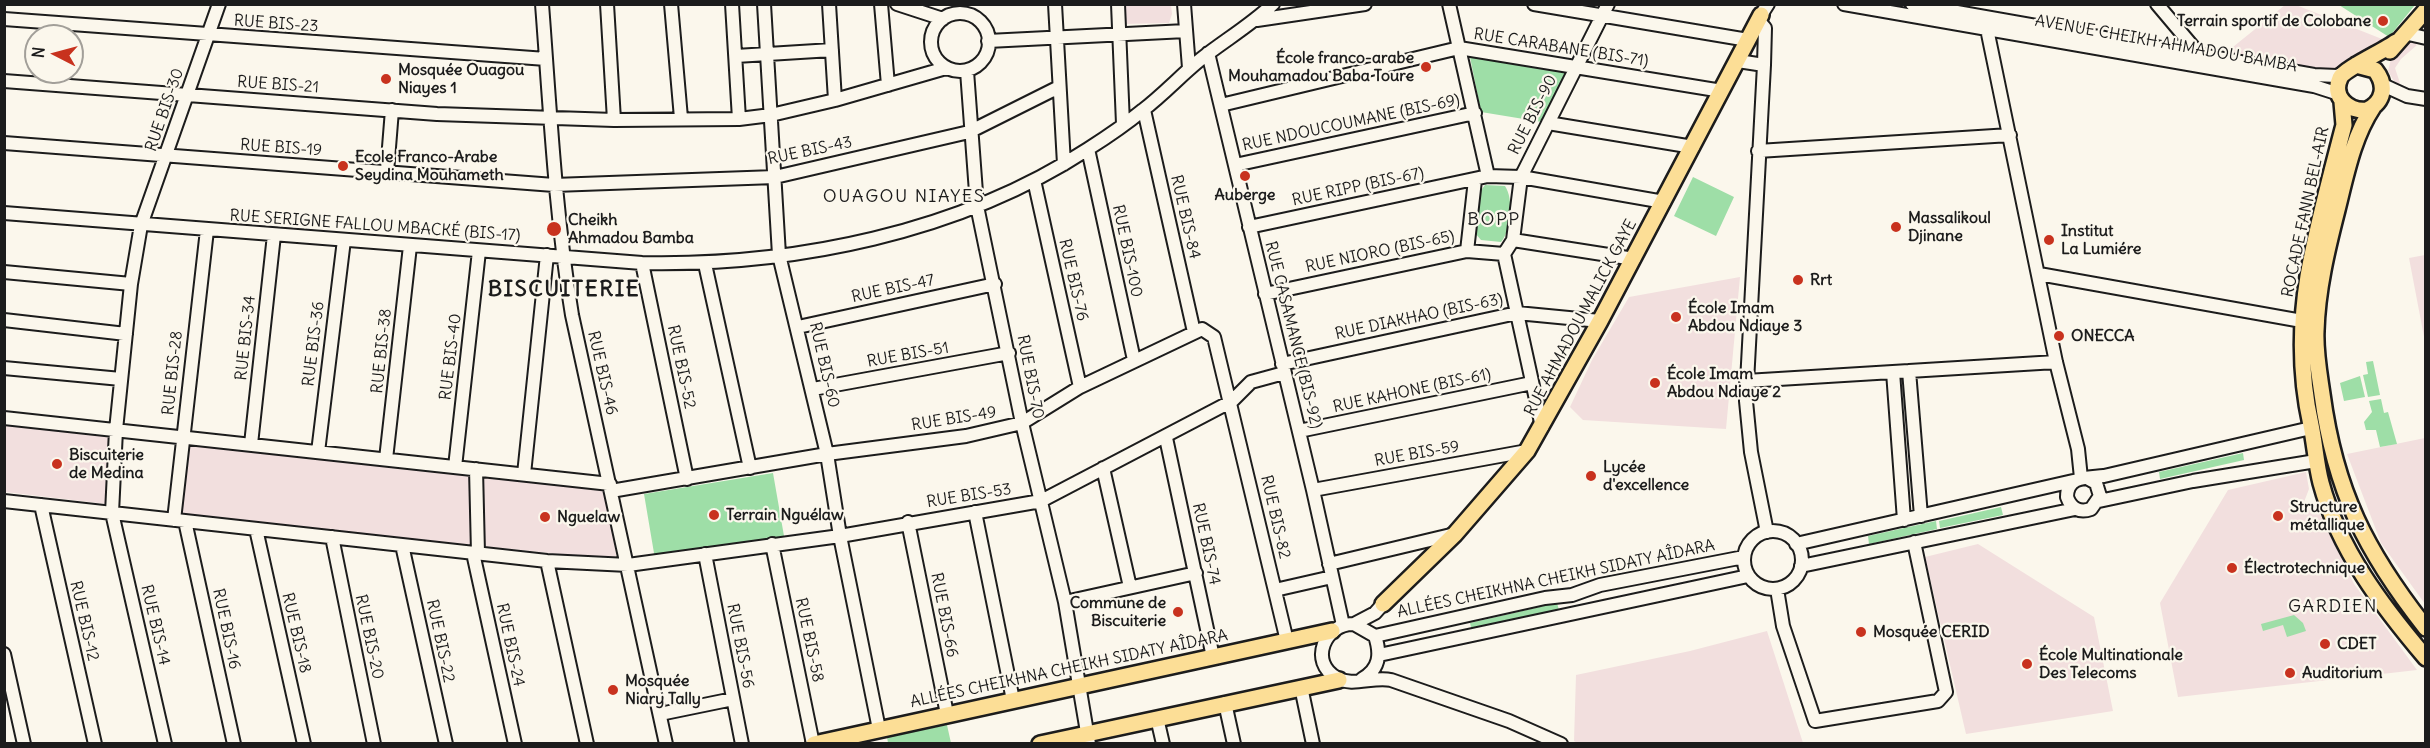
<!DOCTYPE html>
<html>
<head>
<meta charset="utf-8">
<style>
  body { margin:0 }
  #map { position:relative; width:2430px; height:748px; overflow:hidden; background:#fbf7ec; font-family:Delius,sans-serif }
  canvas { display:block }
  .frame { position:absolute; inset:0; border:6px solid #1c1c1c; pointer-events:none }
  .north { position:absolute; left:24px; top:24px; width:60px; height:60px; box-sizing:border-box; background:#fbf7ec; border:2px solid #a29f99; border-radius:50%; rotate:276deg; font-size:16px; font-weight:700; line-height:24px; text-align:center; color:#1c1c1c }
  .north::after { content:''; display:block; margin:auto; width:21px; height:27px; background:#c8321e; clip-path:polygon(50% 0,100% 100%,50% 72%,0 100%) }
</style>
</head>
<body>
<div id="map">
<canvas width="2430" height="748"></canvas>
<div class="frame"></div>
<div class="north">N</div>
</div>
<script>
const ctx = document.querySelector('canvas').getContext('2d');
ctx.lineJoin = 'round';
function fillPath(path, color) { ctx.fillStyle = color; ctx.fill(path, 'evenodd'); }
function trace(path, color, width, dash) { ctx.strokeStyle = color; ctx.lineWidth = width; ctx.lineCap = dash ? 'butt' : 'round'; ctx.setLineDash(dash || []); ctx.stroke(path); }
function label(font, color, halo, rows, align = 'center') {
  ctx.font = font + ' Delius,sans-serif'; ctx.lineWidth = 4.5; ctx.setLineDash([]); ctx.textBaseline = 'middle'; ctx.strokeStyle = halo; ctx.fillStyle = color; for (const [text, x, y, turn = 0] of rows) {
    ctx.save(); ctx.translate(x, y); ctx.rotate((+turn || 0) * Math.PI / 180); ctx.textAlign = isNaN(turn) ? turn : align; if (halo) ctx.strokeText(text, 0, 0); ctx.fillText(text, 0, 0); ctx.restore();
  }
}
fillPath(new Path2D(`
  M1122 5H1171L1172 14 1169 23 1122 24Z
  M2285 5H2296L2387 41 2343 67 2326 73 2223 55Z
  M2411 38 2417 45 2401 59 2395 68 2400 83 2397 86 2388 71 2391 59Z
  M2425 255H2426L2425 342 2409 258Z
  M1740 277 1726 429 1583 420 1570 407 1592 360 1629 297Z
  M5 423 112 436 106 504 5 492Z
  M2425 438V604L2381 543 2347 454Z
  M185 443 469 471 471 547 178 514Z
  M2306 472 2309 489 2304 502 2318 510 2354 584 2417 670 2178 697 2160 603 2228 490Z
  M481 474 604 488 617 560 482 546Z
  M1978 544 2094 617 2113 711 1966 734 1925 557Z
  M1767 631 1803 743 1579 744 1574 741 1576 675 1690 651Z`), '#f2dfde');
fillPath(new Path2D(`
  M2339 5H2415L2389 37Z
  M1470 57 1569 73 1542 122 1481 112Z
  M1693 177 1734 197 1716 236 1674 216Z
  M1485 185 1505 186C1514 199 1511 231 1501 242L1481 240 1475 233 1479 193Z
  M2373 361 2380 395 2368 397 2363 375 2368 374 2366 362Z
  M2360 376 2365 397 2344 401 2340 383Z
  M2381 399 2384 413 2388 412 2397 444 2380 447 2376 430H2366L2364 422 2372 412 2369 401Z
  M2243 453 2244 460 2160 479 2159 472Z
  M773 473 784 536 655 559 644 494Z
  M2001 507 2003 515 1940 528 1939 521Z
  M1936 521 1937 529 1869 544 1868 536Z
  M1557 603 1559 610 1472 631 1470 623Z
  M2294 615 2303 623 2306 631 2287 637 2283 625 2263 631 2261 624Z
  M947 725 951 743H888L887 737Z`), '#9edea7');
const minor = new Path2D(`
  M542 4C550 108 555 212 572 315L666 744
  M607 4 614 120
  M671 4 681 118
  M732 4 739 119
  M764 4 779 255 827 454 840 536 879 729
  M829 4 835 100
  M881 4 888 85
  M897 4 943 19
  M1055 4 1064 164
  M1118 4 1123 124
  M1184 4 1189 68
  M1449 4 1488 176
  M1534 4 1748 40
  M1844 4 2314 86 2339 94
  M1912 4 2314 75 2337 76 2343 73
  M2157 4 2200 55
  M931 42a29 29 0 1 1 58 0a29 29 0 1 1-58 0Z
  M1761 15 1768 4
  M4 19 546 59
  M1257 20 1365 4
  M1758 20 1765 28 1764 65 1746 401 1751 452 1767 532
  M1987 29 2056 362 2078 449 2081 478
  M2404 33 2426 38
  M988 41 1186 31
  M1208 53 1313 490 1343 625
  M736 56 832 50
  M1738 61 1764 65
  M967 71 977 206 1022 423 1065 602 1089 744
  M4 81 437 114 614 120 739 119 771 115 835 100 946 68
  M2383 85 2407 96 2426 99
  M1221 105 1459 48 1722 91
  M1144 110 1194 332
  M1548 123 1693 147
  M4 143 554 185 775 177 969 132 1059 87
  M1088 149 1134 360
  M1758 151 2010 135
  M1235 165 1475 113
  M387 172 392 110
  M1034 180 1080 387
  M4 213 642 263C794 266 959 233 1088 149 1107 137 1126 124 1143 110 1164 94 1181 75 1201 59 1225 40 1251 25 1273 4
  M1249 227 1488 176 1521 177 1664 202
  M1513 240 1634 259
  M1467 251 1475 180
  M1504 254 1542 427
  M642 263 687 479
  M705 264 750 468
  M4 272 131 284
  M2039 274 2302 321
  M1265 294 1467 251 1504 254 1513 240 1521 177 1608 4
  M4 320 126 334
  M798 327 995 284
  M1282 364 1517 313 1600 321
  M4 368 121 379
  M1909 371 1921 516
  M1893 372 1904 520
  M1746 381 2056 362
  M813 389 1009 353
  M4 418 610 484
  M1299 431 1532 383
  M1166 438 1213 657
  M251 444 274 235
  M318 452 344 240
  M386 459 410 246
  M455 467 479 251
  M1103 468 1130 587
  M476 469 478 553
  M524 474 547 255
  M2087 478 2096 483 2100 496 2091 509C2080 513 2071 509 2067 497 2067 475 2088 478 2104 476L2311 428
  M1313 490 1527 451
  M611 491 827 454 966 436 1022 423 1080 387 1202 329 1214 337 1287 641
  M4 501 547 561 628 565 840 536 1041 501 1232 401 1251 382 1284 373
  M2099 501 2193 481 2316 461
  M41 505 95 744
  M975 512 1013 700
  M174 520 207 230
  M185 521 234 744
  M908 522 947 714
  M256 529 304 744
  M1744 560a29 29 0 1 1 58 0a29 29 0 1 1-58 0Z
  M332 537 374 744
  M772 544 813 744
  M1796 544 2073 481
  M402 545 446 744
  M473 553 515 744
  M705 554 742 744
  M547 561 587 744
  M1329 564 1455 534
  M1801 566 2075 509
  M1777 589 1783 626 1815 721 1938 701 1946 692 1914 542
  M1275 590 1332 577
  M1065 602 1196 573
  M1354 624 1375 613 1383 604
  M1375 636 1545 598 1572 595 1600 585 1744 557
  M4 654 24 744
  M1379 655 1748 576
  M1362 679C1380 669 1381 654 1375 636L1354 624C1325 623 1308 662 1337 678 1352 687 1374 676 1391 680L1509 721 1561 744
  M1301 687 1313 744
  M1225 703 1234 744
  M660 714 733 699
  M1157 718 1163 744
  M165 744 112 513 116 430 131 284 141 225 219 4`);
const major = new Path2D(`
  M2390 51 2426 10
  M2356 65 2375 70C2387 85 2384 102 2367 110 2349 112 2331 97 2340 78 2344 69 2384 51 2396 42
  M2342 102 2344 125C2331 175 2317 225 2308 276 2300 326 2300 376 2311 425 2315 444 2316 464 2321 483 2339 550 2382 606 2426 658
  M2373 107C2353 137 2346 174 2337 210 2327 249 2317 290 2316 331 2315 352 2319 373 2322 394 2335 491 2366 552 2426 628
  M1383 604 1455 534 1527 451 1600 321 1761 15
  M814 744 1332 631
  M1040 744 1339 680`);
trace(minor, '#1c1c1c', 16);
trace(major, '#1c1c1c', 20);
trace(minor, '#fbf7ec', 12);
trace(major, '#fcde96', 15);
for (const [x, y, r, color] of [
  [2383,21,6,"#c8321e"],
  [1426,67,6,"#c8321e"],
  [386,79,6,"#c8321e"],
  [343,166,6,"#c8321e"],
  [1245,176,6,"#c8321e"],
  [1896,227,6,"#c8321e"],
  [554,229,8,"#c8321e"],
  [2049,240,6,"#c8321e"],
  [1798,280,6,"#c8321e"],
  [1676,317,6,"#c8321e"],
  [2059,336,6,"#c8321e"],
  [1655,383,6,"#c8321e"],
  [57,464,6,"#c8321e"],
  [1591,476,6,"#c8321e"],
  [714,515,6,"#c8321e"],
  [2278,516,6,"#c8321e"],
  [545,517,6,"#c8321e"],
  [2232,568,6,"#c8321e"],
  [1178,612,6,"#c8321e"],
  [1861,632,6,"#c8321e"],
  [2325,644,6,"#c8321e"],
  [2027,664,6,"#c8321e"],
  [2290,673,6,"#c8321e"],
  [613,690,6,"#c8321e"]
]) { const dot = new Path2D(); dot.arc(x, y, r, 0, 2 * Math.PI); ctx.fillStyle = color; ctx.fill(dot); trace(dot, '#fbf7ec', 2); }
label('bold 16px', '#1c1c1c', '#fbf7ec', [
  ["Terrain sportif de Colobane",2371,21,"right"],
  ["École franco-arabe",1414,58,"right"],
  ["Mouhamadou Baba Toure",1414,76,"right"],
  ["Mosquée Ouagou",398,70],
  ["Niayes 1",398,88],
  ["Ecole Franco-Arabe",355,157],
  ["Seydina Mouhameth",355,175],
  ["Auberge",1245,195,"center"],
  ["Massalikoul",1908,218],
  ["Djinane",1908,236],
  ["Cheikh",568,220],
  ["Ahmadou Bamba",568,238],
  ["Institut",2061,231],
  ["La Lumiére",2061,249],
  ["Rrt",1810,280],
  ["École Imam",1688,308],
  ["Abdou Ndiaye 3",1688,326],
  ["ONECCA",2071,336],
  ["École Imam",1667,374],
  ["Abdou Ndiaye 2",1667,392],
  ["Biscuiterie",69,455],
  ["de Medina",69,473],
  ["Lycée",1603,467],
  ["d'excellence",1603,485],
  ["Structure",2290,507],
  ["métallique",2290,525],
  ["Terrain Nguélaw",726,515],
  ["Nguelaw",557,517],
  ["Électrotechnique",2244,568],
  ["Commune de",1166,603,"right"],
  ["Biscuiterie",1166,621,"right"],
  ["Mosquée CERID",1873,632],
  ["CDET",2337,644],
  ["École Multinationale",2039,655],
  ["Des Telecoms",2039,673],
  ["Auditorium",2302,673],
  ["Mosquée",625,681],
  ["Niary Tally",625,699]
], 'left');
label('16px', '#1c1c1c', '#fbf7ec', [
  ["RUE BIS-23",276,24,4],
  ["AVENUE CHEIKH AHMADOU BAMBA",2166,44,10],
  ["RUE CARABANE (BIS-71)",1561,48,9],
  ["RUE BIS-21",278,85,4],
  ["RUE BIS-30",165,110,-71],
  ["RUE BIS-90",1533,115,-63],
  ["RUE NDOUCOUMANE (BIS-69)",1351,123,-12],
  ["RUE BIS-19",281,148,4],
  ["RUE BIS-43",810,151,-12],
  ["RUE RIPP (BIS-67)",1358,187,-12],
  ["ROCADE FANN BEL-AIR",2306,212,-78],
  ["RUE BIS-84",1185,217,77],
  ["RUE SERIGNE FALLOU MBACKÉ (BIS-17)",375,226,4],
  ["RUE BIS-100",1127,251,78],
  ["RUE NIORO (BIS-65)",1380,252,-12],
  ["RUE BIS-76",1073,280,77],
  ["RUE BIS-47",893,289,-12],
  ["RUE DIAKHAO (BIS-63)",1419,317,-12],
  ["RUE AHMADOU MALICK GAYE",1581,318,-62],
  ["RUE CASAMANCE (BIS-92)",1293,335,76],
  ["RUE BIS-34",246,338,-84],
  ["RUE BIS-36",314,344,-83],
  ["RUE BIS-38",382,351,-84],
  ["RUE BIS-51",908,355,-10],
  ["RUE BIS-40",451,357,-83],
  ["RUE BIS-60",824,365,77],
  ["RUE BIS-52",681,367,78],
  ["RUE BIS-28",173,373,-84],
  ["RUE BIS-46",602,373,77],
  ["RUE BIS-70",1030,377,79],
  ["RUE KAHONE (BIS-61)",1412,391,-12],
  ["RUE BIS-49",954,419,-9],
  ["RUE BIS-59",1417,454,-10],
  ["RUE BIS-53",969,496,-9],
  ["RUE BIS-82",1275,517,77],
  ["RUE BIS-74",1206,544,78],
  ["ALLÉES CHEIKHNA CHEIKH SIDATY AÎDARA",1556,579,-12],
  ["RUE BIS-66",944,615,79],
  ["RUE BIS-12",84,621,77],
  ["RUE BIS-14",155,625,77],
  ["RUE BIS-16",226,629,78],
  ["RUE BIS-18",296,633,77],
  ["RUE BIS-20",369,637,78],
  ["RUE BIS-58",809,640,78],
  ["RUE BIS-22",440,641,78],
  ["RUE BIS-24",510,645,78],
  ["RUE BIS-56",740,646,79],
  ["ALLÉES CHEIKHNA CHEIKH SIDATY AÎDARA",1069,669,-12]
]);
ctx.letterSpacing = '1.5px';
label('18px', '#1c1c1c', '#fbf7ec', [
  ["OUAGOU NIAYES",904,197],
  ["BOPP",1494,220],
  ["GARDIEN",2333,607]
]);
ctx.letterSpacing = '0px';
ctx.letterSpacing = '1.5px';
label('bold 22px', '#1c1c1c', '#fbf7ec', [
  ["BISCUITERIE",564,290]
]);
ctx.letterSpacing = '0px';
</script>
</body>
</html>
